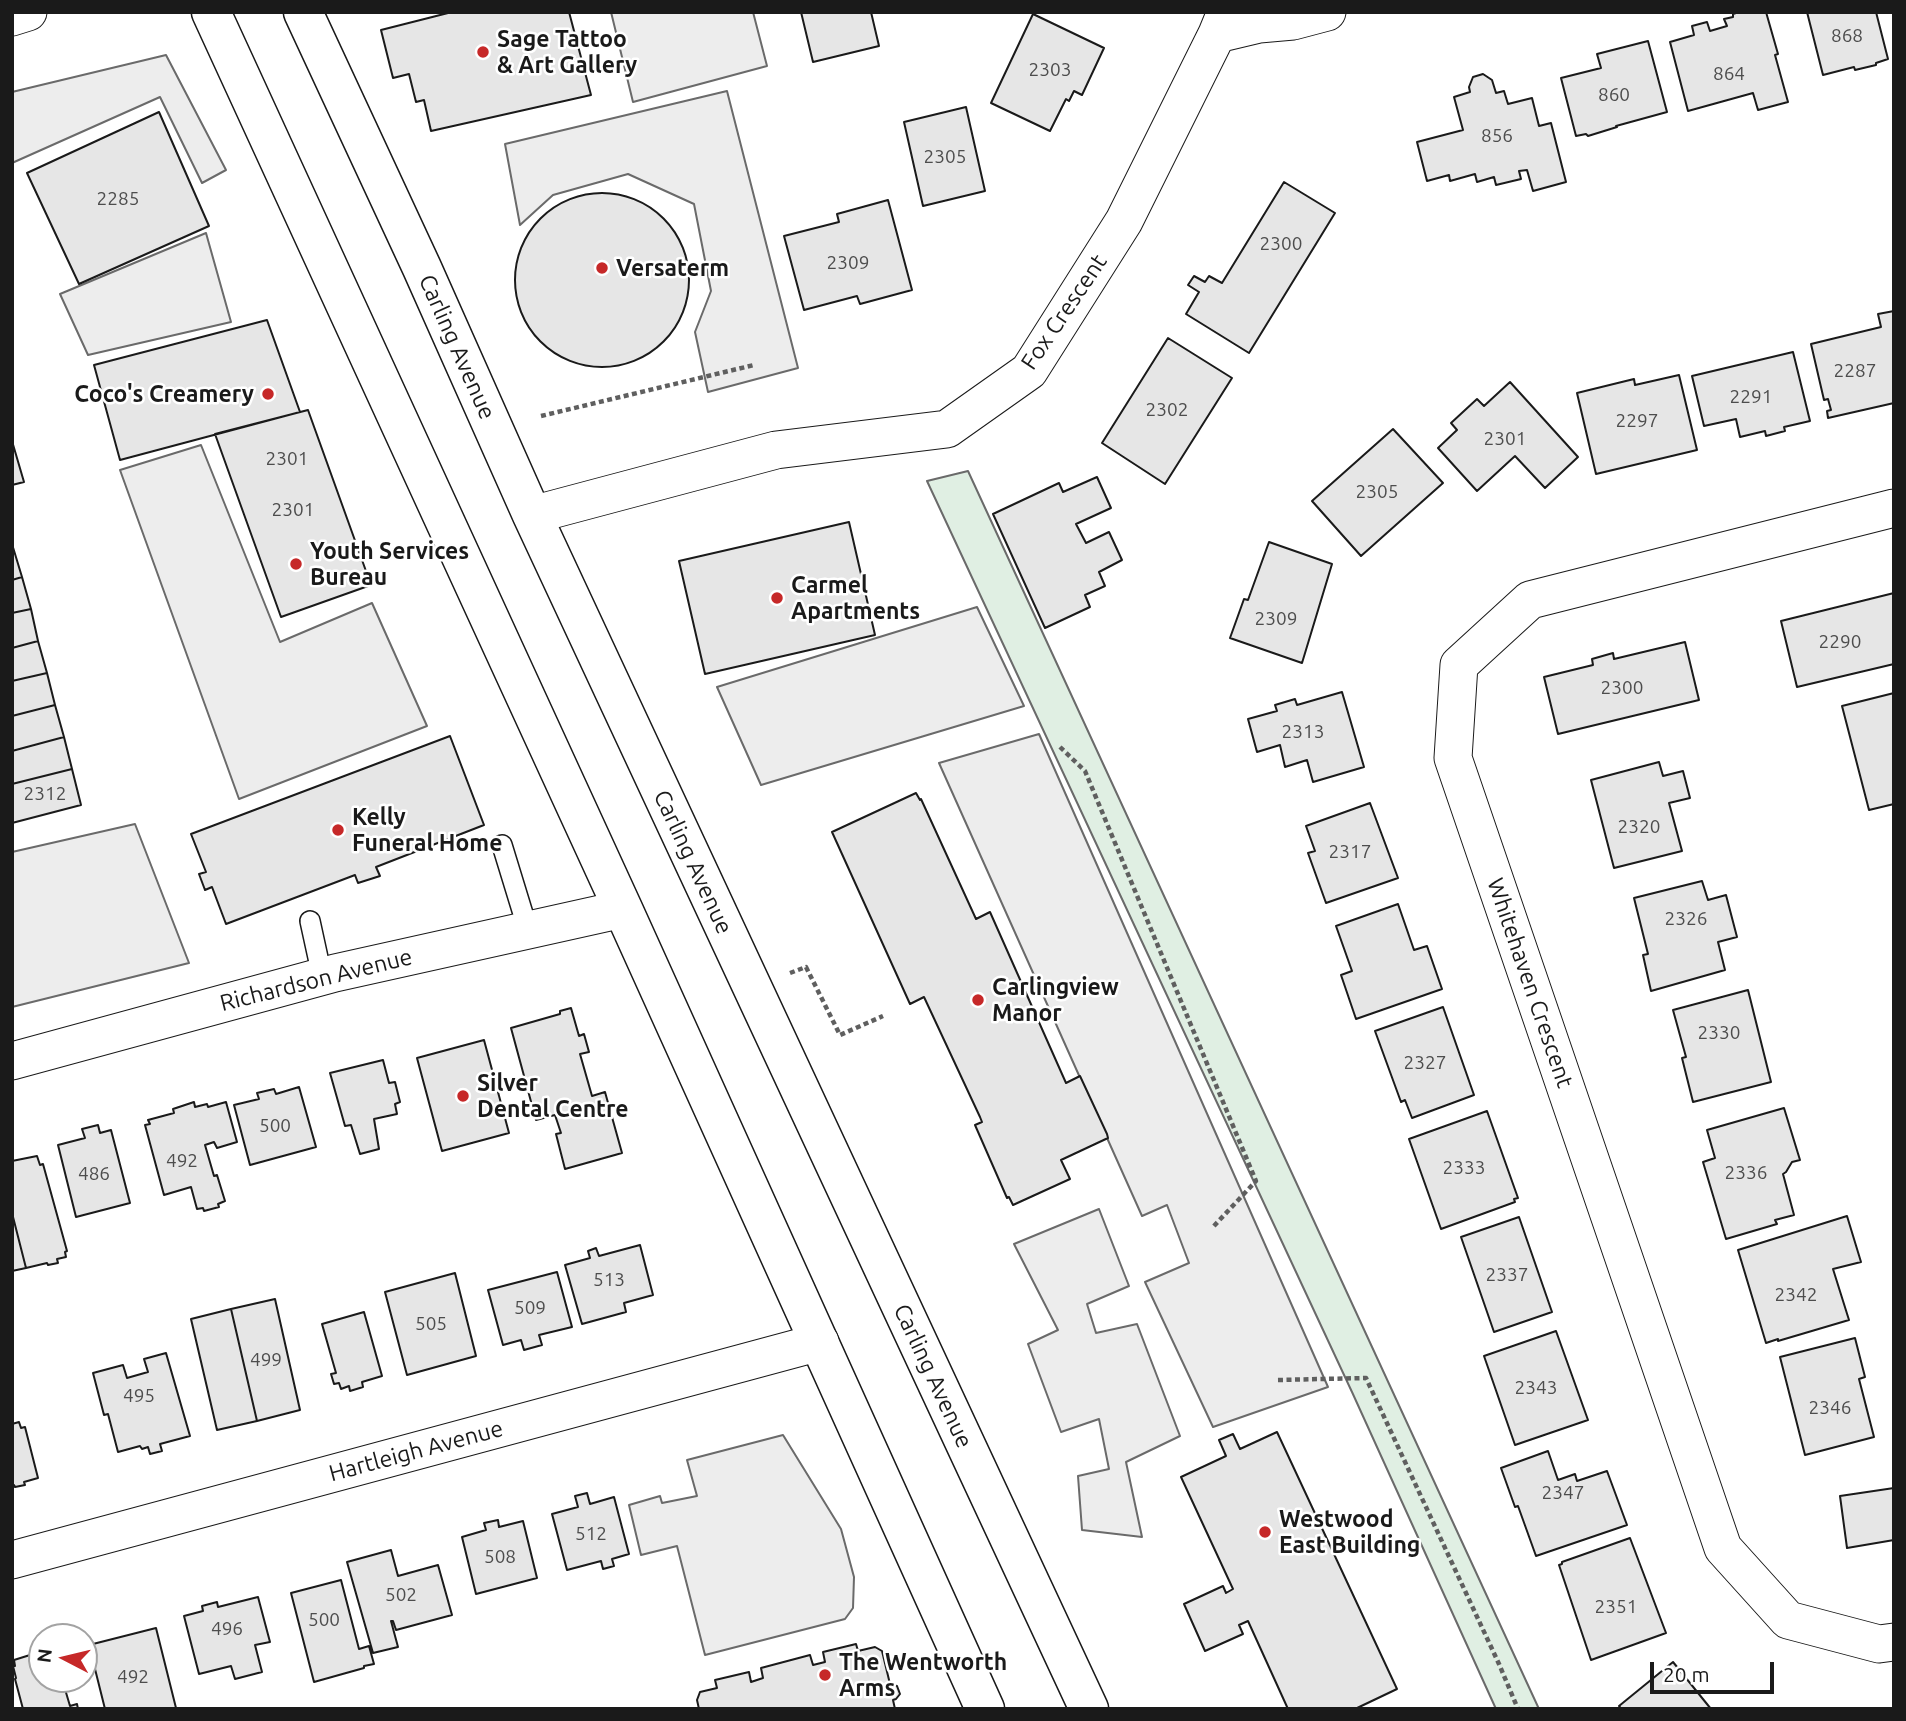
<!DOCTYPE html>
<html>
<head>
<meta charset="utf-8">
<style>
  body { margin:0 }
  #map { position:relative; width:1906px; height:1721px; overflow:hidden; background:#fff; font-family:Ubuntu,sans-serif }
  canvas { display:block }
  .frame { position:absolute; inset:0; border:14px solid #1a1a1a; pointer-events:none }
  .north { position:absolute; left:28px; top:1623px; width:70px; height:70px; box-sizing:border-box; background:#fff; border:2px solid #a3a3a3; border-radius:50%; rotate:277deg; font-size:19px; font-weight:700; line-height:28px; text-align:center; color:#1a1a1a }
  .north::after { content:''; display:block; margin:auto; width:24px; height:32px; background:#c62828; clip-path:polygon(50% 0,100% 100%,50% 72%,0 100%) }
  .scale { position:absolute; left:1650px; top:1662px; width:124px; height:32px; box-sizing:border-box; border:4px solid #1a1a1a; border-top:0; padding-left:9px; font-size:21px; line-height:24px; white-space:nowrap; color:#1a1a1a; -webkit-text-stroke:5px #fff; paint-order:stroke }
</style>
</head>
<body>
<div id="map">
<canvas width="1906" height="1721"></canvas>
<div class="frame"></div>
<div class="north">N</div>
<div class="scale">20 m</div>
</div>
<script>
const ctx = document.querySelector('canvas').getContext('2d');
ctx.lineJoin = 'round';
function fillPath(path, color) { ctx.fillStyle = color; ctx.fill(path, 'evenodd'); }
function trace(path, color, width, dash) { ctx.strokeStyle = color; ctx.lineWidth = width; ctx.lineCap = dash ? 'butt' : 'round'; ctx.setLineDash(dash || []); ctx.stroke(path); }
function label(font, color, halo, rows, align = 'center') {
  ctx.font = font + ' Ubuntu,sans-serif'; ctx.lineWidth = 5; ctx.setLineDash([]); ctx.textBaseline = 'middle'; ctx.strokeStyle = halo; ctx.fillStyle = color; for (const [text, x, y, turn = 0] of rows) {
    ctx.save(); ctx.translate(x, y); ctx.rotate((+turn || 0) * Math.PI / 180); ctx.textAlign = isNaN(turn) ? turn : align; if (halo) ctx.strokeText(text, 0, 0); ctx.fillText(text, 0, 0); ctx.restore();
  }
}
const green = new Path2D(`
  M968 471 1539 1709H1496L1352 1392 927 481Z`);
fillPath(green, '#e0efe3');
trace(green, '#6a6a6a', 2);
const parking = new Path2D(`
  M611 12H753L767 66 633 102Z
  M166 55 226 170 202 183 160 97 12 163V92Z
  M727 91 798 368 708 392 695 332 711 291 694 204 628 174 553 195 520 225 505 144Z
  M206 233 231 322 88 355 60 294Z
  M201 445 280 642 372 603 427 726 239 799 120 470Z
  M977 607 1024 706 761 785 717 687Z
  M1039 734 1328 1387 1213 1427 1145 1282 1189 1263 1167 1205 1142 1216 939 763Z
  M135 824 189 963 12 1007V852Z
  M1099 1209 1129 1286 1087 1304 1096 1333 1137 1324 1180 1436 1126 1462 1142 1537 1082 1530 1078 1476 1109 1469 1099 1419 1061 1432 1028 1344 1058 1330 1014 1244Z
  M783 1435 841 1529 854 1577 853 1608 845 1619 705 1655 677 1546 641 1555 629 1505 660 1496 662 1503 697 1496 687 1460Z`);
fillPath(parking, '#ededed');
trace(parking, '#6a6a6a', 2);
const building = new Path2D(`
  M452 12H569L591 95 431 131 424 100 416 102 409 74 393 78 381 30Z
  M801 12H871L879 46 813 62Z
  M1739 12H1766L1778 54 1775 55 1788 102 1758 110 1753 93 1688 111 1670 42 1694 35 1692 26 1707 22 1710 31 1727 26 1724 19 1733 17V14Z
  M1807 12H1876L1888 59 1876 63V65L1855 70 1854 67 1823 75Z
  M1033 14 1104 48 1082 95 1074 91 1069 101 1066 99 1050 131 991 103Z
  M1648 41 1667 112 1616 126 1617 127 1588 136 1586 134 1576 136 1561 78 1601 68 1597 54Z
  M1483 74 1492 80 1496 93 1504 91 1508 104 1532 98 1539 126 1551 123 1566 182 1533 191 1527 170 1519 171 1521 179 1496 185 1494 177 1477 182 1475 174 1450 181 1449 175 1427 181 1417 142 1463 130 1454 97 1470 92 1469 87 1473 77Z
  M966 107 985 191 923 206 904 122Z
  M159 112 209 226 79 284 27 173Z
  M1284 182 1335 213 1249 353 1186 314 1199 292 1188 285 1194 276 1205 282 1209 276 1222 283Z
  M515 280a87 87 0 1 1 174 0a87 87 0 1 1-174 0Z
  M888 200 912 290 860 304 857 296 804 310 784 236 839 222 837 214Z
  M1894 311V403L1828 418 1827 411 1831 410 1828 399 1824 400 1811 344 1881 327 1878 314Z
  M267 320 300 412 120 460 94 365Z
  M1168 338 1232 378 1165 484 1102 443Z
  M1793 352 1810 421 1784 427 1785 431 1766 436 1765 431 1740 437 1736 419 1704 426 1692 376Z
  M1679 375 1697 450 1596 474 1577 393 1634 379 1635 385Z
  M1510 382 1578 457 1545 488 1515 456 1477 491 1438 448 1457 430 1451 423 1477 399 1484 406Z
  M308 410 371 585 281 617 215 434Z
  M1393 429 1443 483 1361 556 1312 501Z
  M12 441 24 482 12 485Z
  M1097 477 1111 508 1076 524 1086 543 1109 532 1122 560 1099 572 1105 586 1085 595 1090 607 1045 628 993 514 1059 483 1063 492Z
  M849 522 875 635 705 674 679 561Z
  M1269 542 1332 564 1302 663 1230 638 1244 599 1248 600Z
  M12 544 22 577 12 580Z
  M22 577 31 609 12 613V580Z
  M1894 593V664L1797 687 1781 621Z
  M31 609 38 641 12 648V613Z
  M38 641 47 673 12 681V648Z
  M1685 642 1699 700 1558 734 1544 677 1593 665 1592 659 1613 653 1614 659Z
  M47 673 55 705 12 716V681Z
  M1342 692 1364 767 1313 782 1307 760 1285 767 1280 745 1257 752 1248 719 1277 711 1275 705 1295 699 1297 705Z
  M1894 693V804L1869 810 1842 706Z
  M55 705 64 737 12 751V716Z
  M450 736 484 825 376 867 380 876 358 883 355 875 226 924 212 887 205 890 199 874 206 872 191 834Z
  M64 737 72 769 12 784V751Z
  M1659 762 1663 776 1683 771 1690 798 1669 803 1682 851 1614 868 1591 780Z
  M72 769 81 805 12 823V784Z
  M916 793 920 800 921 799 976 919 990 912 1066 1083 1080 1076 1107 1134 1108 1138 1061 1160 1070 1179 1013 1205 1009 1197 1007 1198 975 1125 982 1122 980 1117 924 997 910 1004 832 832Z
  M1370 803 1398 878 1326 903 1308 853 1315 851 1306 826Z
  M1702 881 1708 900 1726 895 1737 937 1718 942 1725 970 1651 991 1643 955 1648 954 1634 898Z
  M1398 904 1414 950 1427 946 1442 989 1356 1019 1341 975 1352 971 1336 926Z
  M1748 990 1771 1082 1693 1102 1682 1058 1686 1057 1673 1010Z
  M1443 1007 1474 1095 1412 1118 1405 1100 1401 1102 1375 1031Z
  M571 1008 579 1036 584 1034 589 1052 580 1054 592 1096 605 1092 622 1153 565 1169 556 1134 561 1133 555 1115 536 1120 511 1028 560 1014V1011Z
  M484 1040 509 1133 442 1151 417 1058Z
  M383 1060 389 1083 395 1082 400 1102 395 1104 397 1114 374 1119 379 1149 360 1154 351 1125 345 1126 330 1073Z
  M299 1087 316 1147 250 1165 234 1105 259 1099 257 1093 274 1089 276 1094Z
  M194 1102 195 1107 207 1104 208 1107 226 1102 237 1142 217 1148 214 1142 205 1145 214 1176 217 1175 225 1201 218 1204 219 1207 204 1211 203 1208 197 1209 191 1187 164 1195 145 1125 150 1124 148 1120 174 1113 173 1109Z
  M1784 1108 1800 1160 1792 1162 1786 1172 1783 1174 1794 1215 1775 1220 1777 1224 1726 1239 1703 1162 1715 1158 1707 1130Z
  M1487 1111 1518 1198 1514 1199 1515 1202 1441 1229 1409 1139Z
  M98 1125 100 1133 111 1130 130 1203 76 1217 58 1145 85 1138 82 1129Z
  M37 1156 40 1165 43 1164 67 1251 65 1252 66 1257 57 1259 58 1263 48 1265 47 1263 26 1268 12 1213V1161Z
  M12 1213 26 1268 12 1271Z
  M1847 1216 1861 1262 1833 1269 1849 1320 1778 1341V1339L1766 1343 1738 1250Z
  M1519 1217 1552 1312 1494 1332 1461 1237Z
  M640 1245 653 1295 624 1303 626 1312 582 1324 565 1265 590 1258 588 1251 596 1248 599 1256Z
  M557 1272 572 1327 539 1335 542 1345 524 1350 521 1340 503 1345 488 1290Z
  M455 1273 476 1356 407 1375 385 1292Z
  M275 1299 300 1410 257 1421 231 1309Z
  M231 1309 257 1421 217 1430 191 1319Z
  M364 1312 382 1376 362 1382 363 1387 350 1391 349 1386 341 1389 339 1383 334 1384 331 1374 336 1373 322 1324Z
  M1556 1331 1588 1420 1515 1445 1484 1356Z
  M1855 1338 1865 1377 1859 1379 1874 1437 1805 1455 1780 1357Z
  M166 1353 190 1436 160 1444 162 1451 150 1454 148 1447 142 1449 140 1446 118 1452 108 1414 104 1415 93 1373 123 1365 127 1378 148 1372 144 1359Z
  M19 1422 21 1428 25 1427 38 1478 24 1482 25 1485 15 1487 14 1485H12V1424Z
  M1277 1432 1397 1689 1355 1709H1288L1248 1621 1239 1625 1243 1634 1205 1651 1184 1604 1223 1586 1226 1593 1233 1589 1181 1477 1226 1456 1219 1440 1233 1434 1240 1449Z
  M1548 1451 1558 1480 1575 1474 1577 1481 1607 1471 1627 1525 1536 1556 1518 1506 1515 1507 1501 1468Z
  M1894 1488V1540L1847 1548 1840 1496Z
  M587 1493 590 1504 614 1497 629 1554 612 1559 614 1566 603 1569 601 1561 567 1570 552 1514 578 1507 575 1496Z
  M498 1520 499 1527 523 1521 537 1578 476 1594 462 1537 486 1530 484 1523Z
  M1630 1538 1666 1633 1591 1660 1559 1565 1562 1564V1562Z
  M391 1550 398 1576 438 1565 452 1615 396 1630 393 1621H391L398 1647 373 1653 347 1562Z
  M341 1580 359 1649 369 1646 374 1664 364 1666V1668L314 1682 291 1593Z
  M258 1597 270 1642 255 1645 262 1672 235 1679 231 1666 199 1674 184 1616 203 1611 202 1606 217 1602 218 1607Z
  M156 1628 176 1708 105 1709 89 1645Z
  M856 1644 858 1651 875 1647 882 1651 890 1684 897 1686 900 1694 896 1699 893 1700 895 1709H699L697 1700 700 1692 717 1688 715 1680 749 1672 751 1682 763 1678 761 1668 810 1655 813 1665 825 1662 823 1652Z
  M30 1655 32 1661 42 1658V1679H62L70 1706 77 1704 78 1709H23L15 1679 16 1678 13 1666H15L14 1660Z
  M1673 1662 1711 1709H1618L1620 1707 1619 1706Z`);
fillPath(building, '#e6e6e6');
trace(building, '#1a1a1a', 2);
const lane = new Path2D(`
  M502 845 528 930
  M310 921 322 976`);
const street = new Path2D(`
  M12 17 28 12
  M1217 34 1259 24 1293 21 1327 12
  M1894 508 1530 600 1459 665 1453 758 1723 1548 1788 1620 1879 1644 1894 1642
  M532 515 776 450 947 429 1029 371 1124 221 1217 34 1226 12
  M12 1061 335 973 623 909
  M12 1560 820 1342`);
const primary = new Path2D(`
  M211 12 623 909 985 1709
  M303 12 422 268 532 515 1089 1709`);
trace(lane, '#1a1a1a', 22);
trace(street, '#1a1a1a', 39);
trace(primary, '#1a1a1a', 41);
trace(new Path2D(`
  M541 416 754 365
  M1060 747 1085 771 1256 1181 1213 1227
  M790 973 806 967 840 1035 883 1016
  M1278 1380 1366 1378 1499 1664 1518 1709`), '#5f5f5f', 4.5, [5, 3.5]);
trace(lane, '#fff', 19);
trace(street, '#fff', 37);
trace(primary, '#fff', 38);
for (const [x, y, r, color] of [
  [483,52,7,"#c62828"],
  [602,268,7,"#c62828"],
  [268,394,7,"#c62828"],
  [296,564,7,"#c62828"],
  [777,598,7,"#c62828"],
  [338,830,7,"#c62828"],
  [978,1000,7,"#c62828"],
  [463,1096,7,"#c62828"],
  [1265,1532,7,"#c62828"],
  [825,1675,7,"#c62828"]
]) { const dot = new Path2D(); dot.arc(x, y, r, 0, 2 * Math.PI); ctx.fillStyle = color; ctx.fill(dot); trace(dot, '#fff', 2.5); }
label('19px', '#4d4d4d', null, [
  ["868",1847,36],
  ["2303",1050,70],
  ["864",1729,74],
  ["860",1614,95],
  ["856",1497,136],
  ["2305",945,157],
  ["2285",118,199],
  ["2300",1281,244],
  ["2309",848,263],
  ["2287",1855,371],
  ["2291",1751,397],
  ["2302",1167,410],
  ["2297",1637,421],
  ["2301",1505,439],
  ["2301",287,459],
  ["2305",1377,492],
  ["2301",293,510],
  ["2309",1276,619],
  ["2290",1840,642],
  ["2300",1622,688],
  ["2313",1303,732],
  ["2312",45,794],
  ["2320",1639,827],
  ["2317",1350,852],
  ["2326",1686,919],
  ["2330",1719,1033],
  ["2327",1425,1063],
  ["500",275,1126],
  ["492",182,1161],
  ["2333",1464,1168],
  ["2336",1746,1173],
  ["486",94,1174],
  ["2337",1507,1275],
  ["513",609,1280],
  ["2342",1796,1295],
  ["509",530,1308],
  ["505",431,1324],
  ["499",266,1360],
  ["2343",1536,1388],
  ["495",139,1396],
  ["2346",1830,1408],
  ["2347",1563,1493],
  ["512",591,1534],
  ["508",500,1557],
  ["502",401,1595],
  ["2351",1616,1607],
  ["500",324,1620],
  ["496",227,1629],
  ["492",133,1677]
]);
label('bold 23px', '#1a1a1a', '#fff', [
  ["Sage Tattoo",497,39],
  ["& Art Gallery",497,65],
  ["Versaterm",616,268],
  ["Coco's Creamery",254,394,"right"],
  ["Youth Services",310,551],
  ["Bureau",310,577],
  ["Carmel",791,585],
  ["Apartments",791,611],
  ["Kelly",352,817],
  ["Funeral Home",352,843],
  ["Carlingview",992,987],
  ["Manor",992,1013],
  ["Silver",477,1083],
  ["Dental Centre",477,1109],
  ["Westwood",1279,1519],
  ["East Building",1279,1545],
  ["The Wentworth",839,1662],
  ["Arms",839,1688]
], 'left');
label('23px', '#1a1a1a', '#fff', [
  ["Fox Crescent",1064,312,-56],
  ["Carling Avenue",457,347,66],
  ["Carling Avenue",693,862,65],
  ["Richardson Avenue",316,980,-14],
  ["Whitehaven Crescent",1530,983,71],
  ["Carling Avenue",933,1376,65],
  ["Hartleigh Avenue",416,1451,-15]
]);
</script>
</body>
</html>
